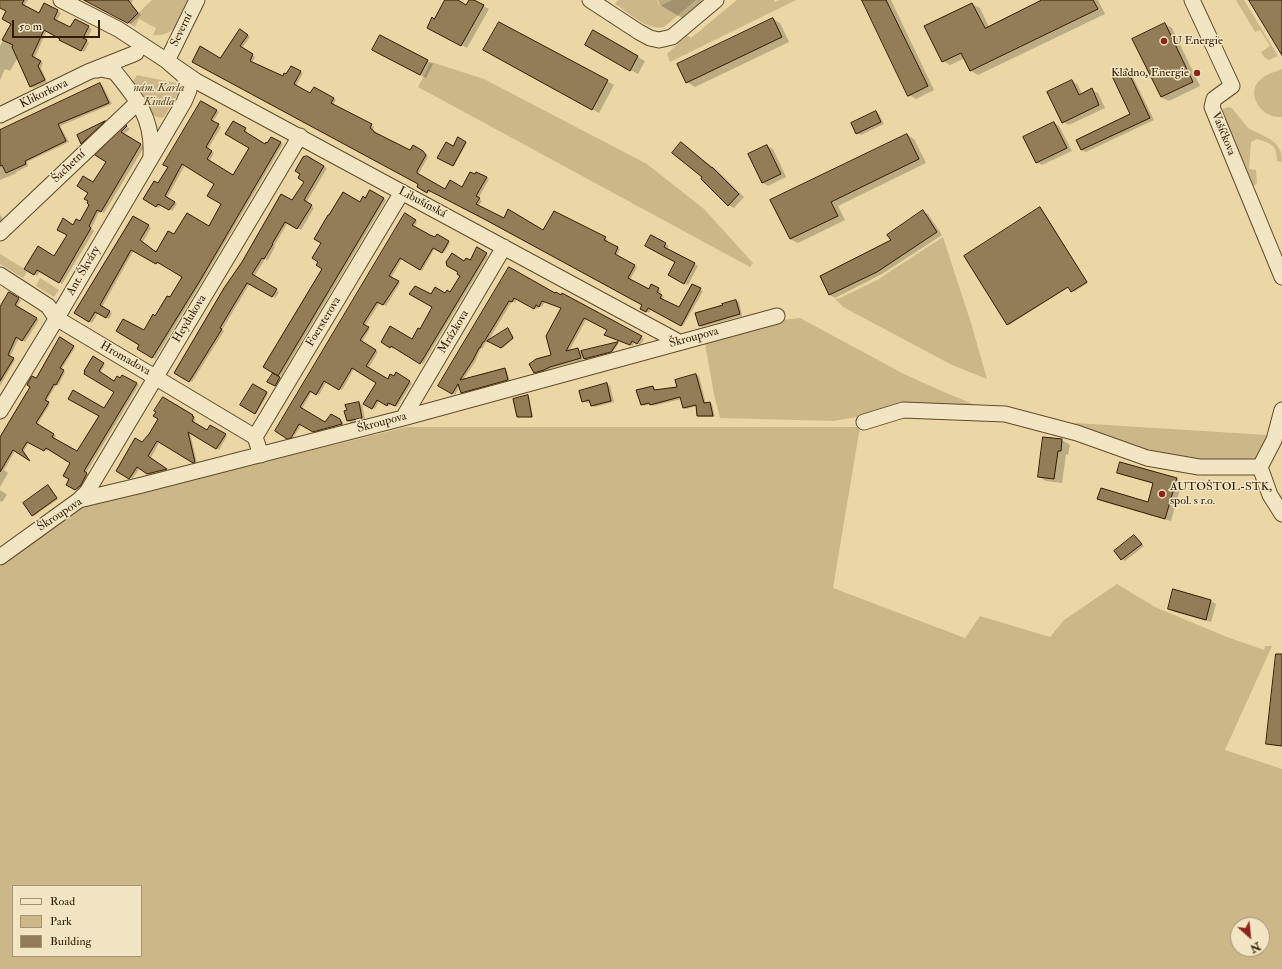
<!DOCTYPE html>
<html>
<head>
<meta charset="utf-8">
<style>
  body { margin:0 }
  #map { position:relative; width:1282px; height:969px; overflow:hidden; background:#ebd7a5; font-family:"IM FELL Double Pica",serif }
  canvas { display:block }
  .legend { position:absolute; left:12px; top:885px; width:130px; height:72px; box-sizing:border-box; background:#f2e5c4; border:1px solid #a69476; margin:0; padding:5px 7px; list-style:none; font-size:12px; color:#341b00 }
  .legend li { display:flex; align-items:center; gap:8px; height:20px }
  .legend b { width:20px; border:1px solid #a69476 }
  .north { position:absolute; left:1230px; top:917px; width:40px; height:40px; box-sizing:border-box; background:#f2e5c4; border:1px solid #a69476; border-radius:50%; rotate:153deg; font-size:11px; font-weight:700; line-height:16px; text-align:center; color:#341b00 }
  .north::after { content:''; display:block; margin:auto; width:14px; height:18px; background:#8f2418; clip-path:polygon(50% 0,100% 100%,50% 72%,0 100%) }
  .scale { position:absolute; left:12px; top:20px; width:88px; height:18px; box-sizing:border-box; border:2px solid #341b00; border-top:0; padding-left:5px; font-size:12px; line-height:14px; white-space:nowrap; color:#341b00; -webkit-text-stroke:3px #f2e5c4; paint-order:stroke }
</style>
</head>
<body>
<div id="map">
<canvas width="1282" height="969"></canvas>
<ul class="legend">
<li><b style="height:5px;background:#f2e5c4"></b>Road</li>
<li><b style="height:11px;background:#ccb789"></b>Park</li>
<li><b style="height:11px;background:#937d56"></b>Building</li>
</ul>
<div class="north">N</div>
<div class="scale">50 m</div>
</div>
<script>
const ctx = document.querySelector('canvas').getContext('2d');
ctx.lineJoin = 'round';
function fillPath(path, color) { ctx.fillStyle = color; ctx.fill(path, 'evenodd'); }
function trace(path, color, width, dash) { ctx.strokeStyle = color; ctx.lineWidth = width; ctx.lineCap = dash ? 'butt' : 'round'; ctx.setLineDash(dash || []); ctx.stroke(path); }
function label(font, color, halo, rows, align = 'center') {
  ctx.font = font + ' "IM FELL Double Pica",serif'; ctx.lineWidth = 3; ctx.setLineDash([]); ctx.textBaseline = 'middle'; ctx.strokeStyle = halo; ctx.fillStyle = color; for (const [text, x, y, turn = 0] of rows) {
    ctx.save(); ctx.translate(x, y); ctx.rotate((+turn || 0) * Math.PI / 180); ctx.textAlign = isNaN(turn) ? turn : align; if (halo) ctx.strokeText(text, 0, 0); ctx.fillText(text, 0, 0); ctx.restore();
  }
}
fillPath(new Path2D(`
  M152 0H190C181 18 177 37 153 35L156 28 139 19 135 27 128 23Z
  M618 0H657L660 6 672 0H696L664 27C649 32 628 12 615 4Z
  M737 0H774L775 2 780 0H796L670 62 667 54 687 35 691 38Z
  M1236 0H1244L1278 56 1269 60 1265 58 1261 52 1270 46 1260 30 1255 32Z
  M431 62 484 79 647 164 704 209 753 263 750 267 418 87Z
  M190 69 659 322 658 325 192 73Z
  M1282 69V117C1278 117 1273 117 1270 115 1256 109 1248 91 1260 80 1265 74 1275 72 1282 69Z
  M137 75 176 83C180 86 180 89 178 94L164 117 160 118 153 115 134 84 133 81Z
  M1228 107 1232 108 1248 128 1270 139 1276 144 1281 152 1282 162 1277 161C1277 145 1271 143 1257 139L1251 142 1249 169 1256 170 1257 183 1254 186H1252L1222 112 1223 109Z
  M943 237 971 323 987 379 952 365 843 307 835 299 840 298 877 280Z
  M0 254 28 271 23 278 0 264Z
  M40 278 59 290 54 297 36 286Z
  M800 318 904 374 937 389 987 410 895 406 881 409 857 417 833 421 720 418 714 394 704 338 772 321Z
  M1075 423 1267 435 1265 449 1257 460 1207 464 1147 453 1074 427Z
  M407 427H860L833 588 965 638 980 616 1050 637 1064 620 1117 584 1155 607 1227 637 1264 650 1265 646H1272L1225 750 1282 769V969H0V566L85 506ZM13 886H141V956H13ZM1238 925H1262V949H1238Z`), '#ccb789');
fillPath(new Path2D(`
  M2 0H28L24 6 39 14 44 4 61 13 56 22 71 29 75 20 92 29 86 41 89 43 84 52 60 40 61 38 47 30 35 57 43 63 41 68 47 82 34 88 31 86 18 57 10 71 5 69 0 80V46L12 24 7 11 0 7Z
  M85 0H133L131 4 141 15 131 24Z
  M446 0H456L467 6 470 0H472L489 9 467 48 433 30 435 20Z
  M658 0H701L704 8 682 18 660 5Z
  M863 0H891L934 90 916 99 909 95Z
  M1045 0H1098L1105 14 978 75 971 71 965 58 950 65 943 61 972 4 980 8 989 27Z
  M773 19 780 23 789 42 695 87 687 82Z
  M1165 24 1172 28 1200 86 1169 101 1161 97Z
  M243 32 250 37 242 48 255 57 252 63 283 77 286 76 291 67 303 73 296 86 311 94 314 88 336 100 333 105 374 127 370 136 375 132 411 152 413 147 426 154 428 157 419 173V175L446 190 463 189 477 173 489 179 478 199 482 201 478 206 504 219 544 231 605 238 608 240 606 242 620 249 617 256 637 267 630 280 649 291 658 289 661 291 659 295 664 297 662 300 680 309 692 285 703 291 683 326 651 309 649 313 642 309 643 305 431 191 430 193 418 187 420 184 221 59Z
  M594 32 645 61 638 74 586 45Z
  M380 36 433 64 426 78 379 53Z
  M485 50 607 81 614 85 599 113Z
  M1127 70 1131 73 1154 120 1086 152 1081 150 1131 114Z
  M1072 81 1078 85 1082 94 1091 90 1098 93 1105 108 1069 125 1063 122Z
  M100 84 103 86 112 104 60 126 69 142 27 162 28 166 16 172 17 173 0 180V131Z
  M217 111 219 112 213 122 221 127 208 149 214 153 209 162 233 176 250 148 233 122 247 130 245 134 265 146 268 144 271 138 283 144 203 280 155 359 139 349 144 331 170 299 183 277 160 263 159 264 134 250 102 307 112 313 109 319 98 313 92 323 76 313 133 217 151 228 142 243 156 253 174 235 209 227 223 204 216 184 185 165 167 198 177 204 172 211 161 204 159 208 144 199 159 185 208 124 209 125Z
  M876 112 879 114 884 124 861 135 857 133Z
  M106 122 83 144 82 143 78 135Z
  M1054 123 1059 126 1072 151 1042 165 1037 162Z
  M127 127 130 129 124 134 144 147 104 213 100 210 91 229 94 231 62 284 40 271 37 276 26 268 55 257 73 226 80 223 90 204 94 184 108 161 97 155Z
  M907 135 914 139 926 163 838 206 845 220 798 243 790 239 772 200Z
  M458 138 467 143 454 166 439 157 454 147Z
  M682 144 718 171 744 197 734 208 728 205 703 177Z
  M767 146 773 149 786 177 768 186 763 183Z
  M306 157 327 168 306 203 314 208 301 230 288 222 274 246 275 247 268 260 265 259 254 277 279 292 275 298 250 283 222 330 224 331 192 382 176 372 305 182Z
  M370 191 386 200 281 376 265 367 324 269 319 262 323 242 366 199Z
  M1040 208 1088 283 1074 292 1069 287 1009 325 1008 324Z
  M923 212 928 214 942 235 882 274 835 298 830 295 821 276 892 241Z
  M0 214 3 220 0 223Z
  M406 215 417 222 414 227 435 239 437 235 450 243 444 253 435 248 422 271 402 259 391 278 400 283 386 306 380 302 365 326 370 329 362 342 378 352 368 369 388 380 394 378 396 374 412 383 397 407 391 403 389 406 380 400 375 409 365 403 377 382 354 369 342 390 327 381 319 395 312 391 302 409 326 424 331 415 343 422V425L316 432 302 424 293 438 290 439 276 431Z
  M652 236 669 246 667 249 698 266 688 285 669 275 676 262Z
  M477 249 488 256 423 364 394 347 393 349 382 342 412 340 420 330 433 306 431 296 451 294 461 275 464 262 470 261Z
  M509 268 555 294 561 296 562 295 644 339 640 345 635 342 633 346 608 336V330L587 318 569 351 578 349 581 352 618 343H619L613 352 586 360 582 357 583 360 553 368 547 371 538 374 535 372 553 356 562 308 545 301 542 307 539 306 537 309 517 299 515 303 512 301 487 343 486 342 482 349 481 348 475 362 463 380 505 369 507 371 510 381 464 394 462 392 460 386 455 395 439 385Z
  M9 293 21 300 17 307 39 320 25 342 19 338 10 357 15 360 0 386V308Z
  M736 301 739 302 742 316 702 327 699 325 724 306Z
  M509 330 514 338 503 348 489 340Z
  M60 339 75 348 61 370 65 372 58 386 56 385 46 402 50 404 37 425 56 436 54 439 78 453 115 391 85 374 93 358 105 365 100 373 115 382 120 379 122 376 139 385 86 473 89 475 83 486 78 491 67 485 70 479 72 462 48 449 47 451 29 442 24 451 29 459 15 451 4 470 8 473 0 487V439Z
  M273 374 281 379 277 386 269 382Z
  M696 375 699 376 706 404 710 403 712 404 715 417H700L698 416 697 406 686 409 684 408 681 399 653 406 650 404 644 406 642 404 653 387 655 388 656 391 678 387 677 380Z
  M607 384 610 386 614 402 595 407 591 406 590 402 587 403 583 401Z
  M254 385 268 394 256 414 241 405Z
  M527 396 529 397 533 417H519L517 416Z
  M164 398 195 417 194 419 196 420 194 423 208 432 211 426 227 436 219 450 190 432 197 463 160 441 150 459 168 471 151 475 140 468 132 479 117 470 150 434 159 418Z
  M359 403 362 405 365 419 351 423 348 421Z
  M1044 438 1062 440 1070 445 1068 455 1066 454 1062 483 1046 481 1039 477Z
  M1118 472 1177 479 1182 482 1171 521 1104 502 1099 499 1149 503 1154 484 1123 475Z
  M49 487 58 499 34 516 24 503Z
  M0 490 7 495 2 502 0 501Z
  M1135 536 1144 546 1125 561 1116 552Z
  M1174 590 1211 601 1216 604 1211 622 1174 612 1169 608Z`), '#0003');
const building = new Path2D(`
  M0 0H24L22 4 39 13 44 3 58 10 54 19 70 27 75 19 89 26 83 38 87 40 81 51 59 40 60 39 44 30 32 56 41 61 38 66 45 80 30 87 12 47 13 45 2 40 11 24 2 19 6 11 0 8Z
  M84 0H128L138 13 128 23Z
  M445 0H458L466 5 469 0H474L484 5 461 46 427 28 432 17 434 19Z
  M862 0H886L928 86 908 96Z
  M1042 0H1093L1098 9 970 71 961 53 942 62 924 26 972 3 985 28Z
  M1249 0H1282V55Z
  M773 18 782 37 686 83 677 64Z
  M499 22 608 80 592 110 483 50Z
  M1165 23 1193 82 1161 97 1132 39Z
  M240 29 248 35 240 46 253 54 250 61 283 76 284 73 286 74 291 66 301 71 294 84 310 93 314 87 334 98 331 103 372 124 370 128 374 131V132L410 150 413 145 423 151 426 155 417 171V173L445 189 450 180 462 187 470 172 475 174 476 172 487 177 476 196 480 198 476 204 504 218 508 209 543 230 554 211 606 237 604 240 618 247 615 254 635 265 628 278 649 289 651 284 659 288 657 292 662 295 660 298 679 307 692 284 701 288 681 326 648 308 646 312 640 309 642 305 486 220 428 190 427 193 417 187 418 184 192 62 200 46 220 58Z
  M593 30 638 56 630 71 585 45Z
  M380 35 428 60 420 75 372 50Z
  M1127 69 1150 118 1081 150 1076 140 1130 114 1112 76Z
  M1072 80 1079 95 1092 88 1099 105 1062 123 1047 92Z
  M100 83 109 103 58 124 66 141 25 161 26 164 6 173 2 165 0 166V130Z
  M201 101 217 110 211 120 219 124 206 147 212 151 207 159 233 175 249 148 225 134 233 121 246 128 244 131 265 144 266 142 267 143 271 137 281 142 201 279 152 358 137 349 139 345 116 331 123 319 144 330 153 314 155 316 167 296 170 297 182 277 157 262 156 264 131 250 100 305 110 311 106 318 95 312 89 322 74 313 133 216 149 225 140 240 156 252 168 231 174 234 187 213 209 226 221 204 207 196 214 184 182 164 165 196 175 202 169 210 158 204 156 207 143 199 154 181 158 183 168 167 163 165Z
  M876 111 881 122 856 134 851 123Z
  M105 121 81 144 77 135Z
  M1054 122 1067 148 1036 163 1023 137Z
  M126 125 127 126 121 132 141 144 101 212 97 210 89 226 91 228 59 283 37 270 34 275 24 269 38 246 54 256 67 235 57 230 63 218 73 225 76 219 80 221 89 205 87 203 88 201 84 199 88 193 77 186 83 176 93 182 106 162 95 155Z
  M907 134 919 159 831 202 838 216 790 239 770 200Z
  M458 137 466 142 453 166 437 158 446 142 453 146Z
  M681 142 712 168V167L739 194 728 206 701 179 702 177 672 153Z
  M767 145 781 174 762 183 748 154Z
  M307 156 324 166 304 200 312 205 297 229 285 222 272 244H273L264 259 262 258 252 274 277 289 272 297 247 283 220 328 222 329 189 382 174 373 224 288 242 262 281 194 292 200 304 182 298 178 300 174 295 171 303 157Z
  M370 190 384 198 278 376 263 367 322 269 316 265 318 262 312 258 321 243 314 239 328 215H329L343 192 360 202 363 196 365 198Z
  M1040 207 1087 282 1071 292 1068 287 1007 325 964 256Z
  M923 210 937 232 877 272 829 295 820 276 891 240 887 235Z
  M405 213 416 220 412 225 430 235 435 237 437 234 449 241 442 253 433 248 420 270 400 258 389 276 399 281 383 305 377 302 363 324 369 327 360 340 376 350 366 366 388 379 390 374 394 376 396 372 410 381 395 406 388 403 387 406 377 400 372 409 363 404 376 383 352 368 339 390 324 381 316 395 310 391 300 407 325 422 331 414 340 419 342 424 313 432 299 424 291 438 287 439 275 431Z
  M651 235 666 243 664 247 695 263 684 284 668 275 675 262 645 246Z
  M477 247 487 253 420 364 391 346 390 348 381 342 390 326 412 339 418 328 420 329 432 307 409 294 415 286 431 294 435 287 445 293 447 290 450 292 460 276 457 274 458 272 447 266 446 262 452 253 464 261 466 258 470 260Z
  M509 267 555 293 556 292 561 295 562 293 642 336 637 344 632 341 630 345 604 335 607 330 584 318 566 351 578 348 581 358 550 367 544 370 534 373 529 364 536 359 551 355 546 336 561 308 542 301 539 307 536 305 534 309 514 298 512 302 509 301 484 342H483L480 348H479L473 360 460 380 505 368 508 380 461 393 458 384 452 394 438 386Z
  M9 292 19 298 15 305 37 318 22 341 16 337 8 355 14 358 0 381V307Z
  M736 300 740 314 699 326 695 313 723 305 722 304Z
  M508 328 513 338 501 348 487 341Z
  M60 337 74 346 60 368 64 370 56 385 54 384 45 400 49 402 36 423 54 434 52 437 77 451 99 416 68 399 73 390 104 408 114 392 84 374 85 371H84L93 356 104 363 99 371 114 381 117 376 120 378 122 375 137 383 84 471 87 473 81 485 75 490 66 485 69 479 63 476 70 463 46 448 44 451 27 442 22 450 30 461 13 450 0 472V437L30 387 27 385 29 381 32 376 36 378Z
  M618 342 611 352 584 359 581 351Z
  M273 373 280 377 275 386 267 382Z
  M696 374 704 403 710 402 713 416H697L696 405 683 408 680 397 650 405 649 403 641 405 636 390 653 386 654 390 677 387 675 380Z
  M607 383 611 401 591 406 589 400 582 402 579 391Z
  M253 384 267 392 255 414 240 405Z
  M528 395 532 417H517L513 399Z
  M163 397 193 415 192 416 194 417 192 421 207 430 210 425 226 434 216 449 188 432 195 462 193 463 157 441 148 456 167 469 147 474 137 467 129 479 116 471 135 438 142 442 149 434 158 419 153 416 156 412 154 411Z
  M359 402 362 418 347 421 344 411 347 410 345 405Z
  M1043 437 1062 439 1061 451H1058L1054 479 1038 477Z
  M1120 462 1177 478 1165 519 1097 499 1101 488 1148 502 1153 483 1117 473Z
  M48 485 57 498 32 516 23 503Z
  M1134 535 1142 544 1121 560 1114 551Z
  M1173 589 1211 600 1206 620 1168 609Z
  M1276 654H1282V746L1266 744Z`);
fillPath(building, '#937d56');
trace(building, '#341b00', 1);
const minor = new Path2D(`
  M590 0 639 32 650 38 659 40 672 37 716 0
  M1192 0 1232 86 1214 99 1212 107 1282 277
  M167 61 196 81 679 342
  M167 61 197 0
  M97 70 101 69 115 72C137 99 153 118 151 155
  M0 115 88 72 136 53
  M0 233 138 102
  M0 275 48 306 56 318 255 437
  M1282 410 1274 440 1260 467 1270 495 1282 514
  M0 411 52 326 184 102 189 90 188 82 182 74 167 61 118 29 61 0
  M403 418 504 247
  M864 422 903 410 1005 414 1077 433 1147 458 1199 467H1260
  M261 455 255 437 402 192
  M79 500 87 492 93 482 300 136
  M0 557 79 500 142 485 403 418 777 316`);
trace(minor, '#624a29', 17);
trace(minor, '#f2e5c4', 15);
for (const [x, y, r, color] of [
  [1164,41,4,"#8f2418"],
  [1197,73,4,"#8f2418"],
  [1162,494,4,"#8f2418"]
]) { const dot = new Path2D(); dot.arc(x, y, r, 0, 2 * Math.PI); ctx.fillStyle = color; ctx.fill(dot); trace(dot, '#f2e5c4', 1.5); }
label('12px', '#341b00', '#f2e5c4', [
  ["Severní",182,30,-64],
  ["Klikorkova",44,94,-26],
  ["Vašíčkova",1223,134,68],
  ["Šachetní",69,167,-44],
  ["Libušínská",422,203,28],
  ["Ant. Škváry",84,271,-60],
  ["Heydukova",190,319,-59],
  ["Foersterova",324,322,-59],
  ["Mrázkova",454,332,-59],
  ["Škroupova",694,338,-15],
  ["Hromadova",125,359,30],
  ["Škroupova",382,423,-15],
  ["Škroupova",60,515,-33]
]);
label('12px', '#341b00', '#f2e5c4', [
  ["U Energie",1172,41],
  ["Kladno, Energie",1189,73,"right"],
  ["AUTOŠTOL-STK,",1170,487],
  ["spol. s r.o.",1170,501]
], 'left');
label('italic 12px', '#624a29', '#f2e5c4', [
  ["nám. Karla",159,88],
  ["Kindla",159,102]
]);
</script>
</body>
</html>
